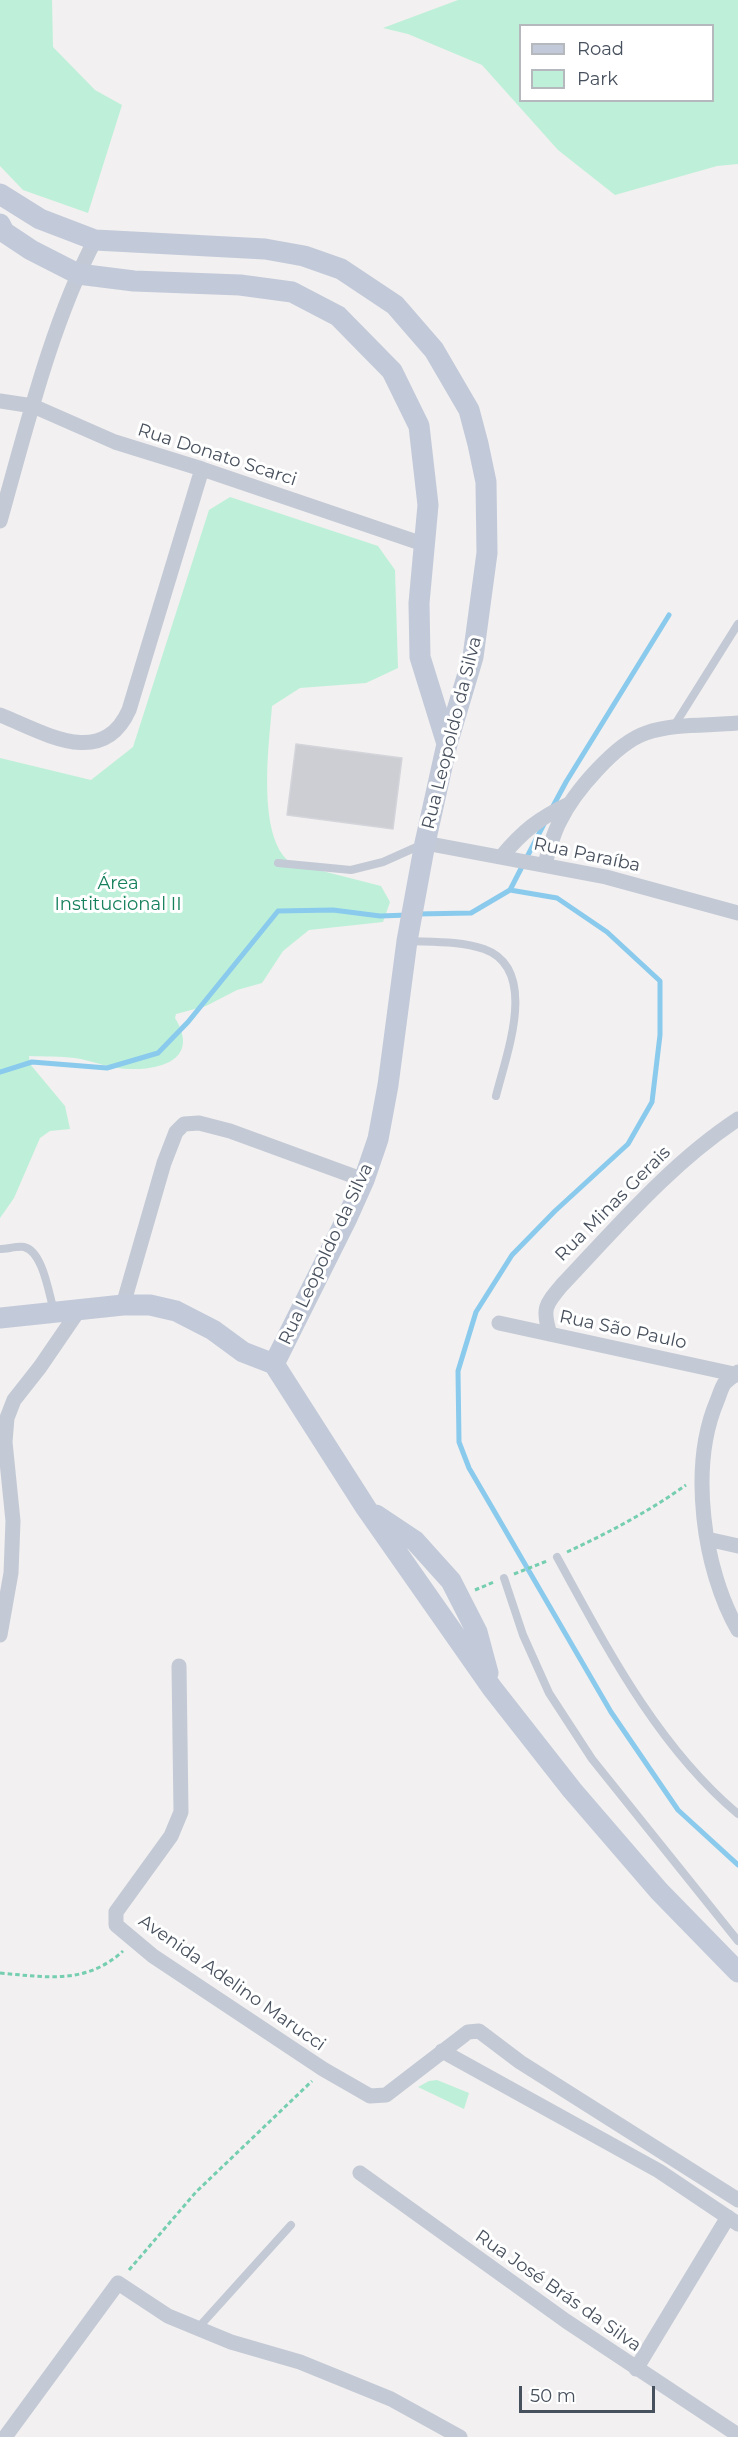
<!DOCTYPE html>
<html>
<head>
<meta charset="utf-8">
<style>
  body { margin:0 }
  #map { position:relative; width:738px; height:2437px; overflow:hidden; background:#f2f0f0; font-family:Montserrat,sans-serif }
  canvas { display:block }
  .legend { position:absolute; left:519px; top:24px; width:195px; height:78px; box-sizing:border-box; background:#fff; border:2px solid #b5b9be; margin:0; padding:8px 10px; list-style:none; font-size:18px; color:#47505d }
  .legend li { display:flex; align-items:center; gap:12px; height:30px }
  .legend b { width:30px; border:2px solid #b5b9be }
  .scale { position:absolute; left:519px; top:2386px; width:136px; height:27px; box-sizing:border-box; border:3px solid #47505d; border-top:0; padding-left:8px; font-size:18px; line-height:21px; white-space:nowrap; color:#47505d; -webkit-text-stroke:4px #fff; paint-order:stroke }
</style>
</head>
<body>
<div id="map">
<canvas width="738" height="2437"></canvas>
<ul class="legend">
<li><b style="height:8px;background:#c2c9d9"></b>Road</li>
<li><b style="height:16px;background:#bef0d9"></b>Park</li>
</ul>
<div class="scale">50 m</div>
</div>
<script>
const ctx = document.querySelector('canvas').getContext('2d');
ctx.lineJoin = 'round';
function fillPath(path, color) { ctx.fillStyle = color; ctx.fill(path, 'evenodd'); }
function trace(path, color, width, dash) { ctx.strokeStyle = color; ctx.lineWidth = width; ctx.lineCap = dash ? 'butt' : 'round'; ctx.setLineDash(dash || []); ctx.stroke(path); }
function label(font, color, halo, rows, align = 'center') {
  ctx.font = font + ' Montserrat,sans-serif'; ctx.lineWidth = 6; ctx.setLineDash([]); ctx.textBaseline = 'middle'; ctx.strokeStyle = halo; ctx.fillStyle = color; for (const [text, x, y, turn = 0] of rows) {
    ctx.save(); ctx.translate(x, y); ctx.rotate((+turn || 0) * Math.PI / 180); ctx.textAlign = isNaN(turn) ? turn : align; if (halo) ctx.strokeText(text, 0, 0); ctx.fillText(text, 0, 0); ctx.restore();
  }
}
fillPath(new Path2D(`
  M0 0H52L53 47 95 90 122 105 88 213 23 190 0 166Z
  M458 0H738V164L717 166 615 195 558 150 482 65 408 34 383 28ZM520 26H712V100H520Z
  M230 497 378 546 395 570 398 668 366 683 300 688 272 706C269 744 256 838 291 863L381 886 390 902 383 922 309 930 283 951 262 983 237 990 206 1006 176 1014 175 1018C199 1057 165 1070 130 1069 112 1069 93 1061 75 1058 60 1056 44 1057 29 1056L30 1064 65 1106 70 1129 50 1131 40 1138 14 1198 0 1218V758L91 780 133 747 209 510Z
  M437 2080 469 2093 464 2109 418 2087 429 2081Z`), '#bef0d9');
trace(new Path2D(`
  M552 808 566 782 669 615
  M510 890 545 822
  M417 914 471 913 510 890 557 898 607 932 660 981V1035L652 1102 628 1144 555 1211 512 1255 476 1312 458 1371 459 1442 469 1468 497 1516 611 1712 678 1810 738 1865
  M0 1072 32 1062 107 1068 158 1053 188 1022 278 911 333 910 380 916 408 915`), '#8acaed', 5);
const building = new Path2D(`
  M296 744 402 758 393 829 287 815Z`);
fillPath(building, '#ccced4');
trace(building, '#d4d5db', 1.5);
trace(new Path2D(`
  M567 1552C608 1533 648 1512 686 1485
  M514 1574 547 1561
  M475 1590 494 1582
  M0 1973C46 1977 86 1985 123 1951
  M129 2270 196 2192 312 2081`), '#75ceb0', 3, [4.5, 3]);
trace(new Path2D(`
  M674 726 738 624
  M278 863 351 870 383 862 421 845
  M409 941C433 942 461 941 484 949 540 969 506 1055 496 1096
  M0 1249C7 1249 17 1246 24 1247 43 1251 49 1295 54 1311
  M557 1557C607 1648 657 1746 738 1814
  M504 1578 523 1635 549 1693 592 1759 738 1941
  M198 2328 291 2225`), '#c3c9d5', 8);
trace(new Path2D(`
  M0 401 33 406 115 442 202 469 423 544
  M0 521C26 429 51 324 95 240
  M0 715C43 732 102 770 129 710L202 469
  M425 843 606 877 738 913
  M501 857C523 831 539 818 569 804
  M545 864C549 849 553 834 560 821 574 792 616 743 646 733 675 723 708 726 738 723
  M123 1305 164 1163 176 1132 184 1124 199 1123 230 1131 364 1180
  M499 1323 738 1375
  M550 1334C542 1309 545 1305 562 1285 617 1227 671 1163 738 1119
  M738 1372C734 1376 728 1379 724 1384 721 1389 719 1396 717 1401 689 1467 703 1569 738 1630
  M707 1539 738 1546
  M0 1635 11 1573 13 1521 5 1442 7 1418 14 1400 40 1367 79 1310
  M179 1666 181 1812 171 1836 116 1912V1925L153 1956 323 2069 370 2096 386 2095 468 2032 479 2031 520 2062 738 2200
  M442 2051 659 2171 738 2224
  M360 2173 566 2321 738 2435
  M636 2369 728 2217
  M5 2437 118 2283 168 2316 231 2342 300 2362 391 2399 460 2437`), '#c3c9d5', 15);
trace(new Path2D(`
  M0 194 40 219 95 240 265 249 304 256 341 269 395 305 434 350 469 410 478 444 486 482 487 553 473 657 447 744 425 843 407 941 388 1085 378 1139 364 1180 347 1218 274 1364
  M0 224 4 232 31 250 78 274 134 281 240 285 292 292 338 316 392 371 419 426 428 505 419 603 420 657 447 744
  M0 1318 123 1305H150L176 1311 213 1330 243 1352 274 1364 366 1508 492 1688 572 1790 659 1891 738 1972
  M376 1515 415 1541 451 1581 477 1632 488 1673`), '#c2c9d9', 21);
label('18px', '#47505d', '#fff', [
  ["Rua Donato Scarci",217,455,18],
  ["Rua Leopoldo da Silva",452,733,-76],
  ["Rua Paraíba",587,855,12],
  ["Rua Minas Gerais",613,1204,-45],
  ["Rua Leopoldo da Silva",326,1254,-65],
  ["Rua São Paulo",623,1330,12],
  ["Avenida Adelino Marucci",232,1983,35],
  ["Rua José Brás da Silva",558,2291,35]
]);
label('18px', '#16815c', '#fff', [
  ["Área",118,884],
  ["Institucional II",118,905]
]);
</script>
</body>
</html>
